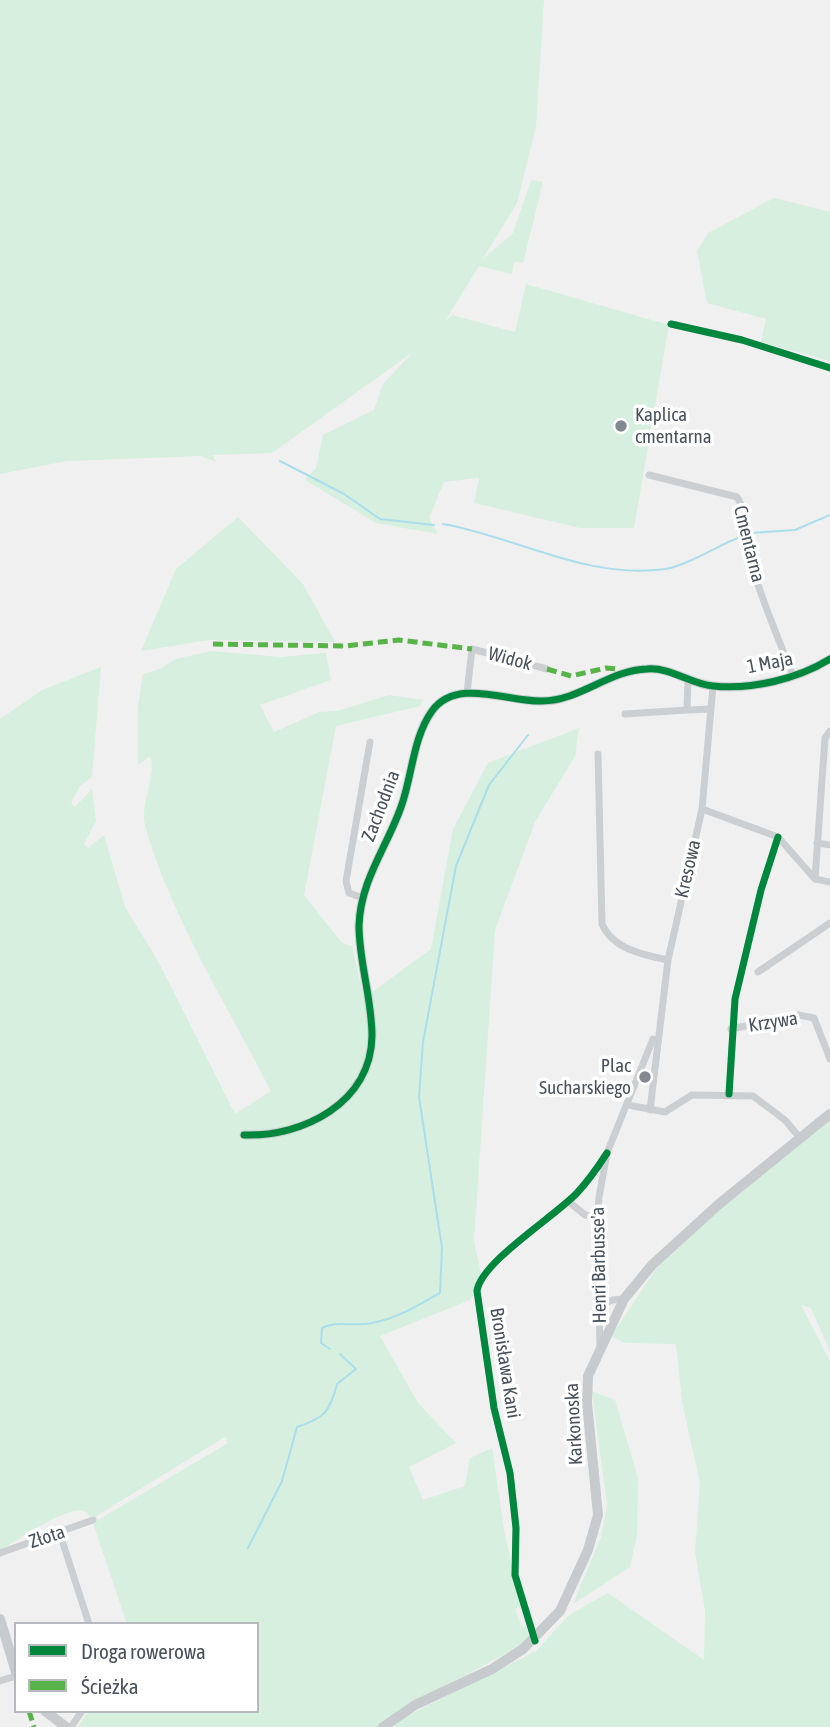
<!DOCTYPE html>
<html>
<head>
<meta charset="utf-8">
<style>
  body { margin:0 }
  #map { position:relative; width:830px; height:1727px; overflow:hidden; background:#f1f0f0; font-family:"Asap Condensed",sans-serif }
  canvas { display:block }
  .legend { position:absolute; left:14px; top:1622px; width:245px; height:91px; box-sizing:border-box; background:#fff; border:2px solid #b6babe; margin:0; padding:9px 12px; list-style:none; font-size:21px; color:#48525c }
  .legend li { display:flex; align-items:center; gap:14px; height:35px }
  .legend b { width:35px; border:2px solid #b6babe }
</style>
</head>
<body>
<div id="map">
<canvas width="830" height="1727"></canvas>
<ul class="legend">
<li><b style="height:9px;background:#00873e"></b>Droga rowerowa</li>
<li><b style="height:9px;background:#57b448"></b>Ścieżka</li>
</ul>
</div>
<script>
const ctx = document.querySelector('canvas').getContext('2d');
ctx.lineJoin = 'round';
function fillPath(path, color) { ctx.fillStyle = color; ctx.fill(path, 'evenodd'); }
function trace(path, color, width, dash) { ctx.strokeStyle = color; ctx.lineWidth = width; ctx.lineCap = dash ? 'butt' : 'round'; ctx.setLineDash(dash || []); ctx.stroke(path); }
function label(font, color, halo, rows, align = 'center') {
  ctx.font = font + ' "Asap Condensed",sans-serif'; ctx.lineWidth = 7; ctx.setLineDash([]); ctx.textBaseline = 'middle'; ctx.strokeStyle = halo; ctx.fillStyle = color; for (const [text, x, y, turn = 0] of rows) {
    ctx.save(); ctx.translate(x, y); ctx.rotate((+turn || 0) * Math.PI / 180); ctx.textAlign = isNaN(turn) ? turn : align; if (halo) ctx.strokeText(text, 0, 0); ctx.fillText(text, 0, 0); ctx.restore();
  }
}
fillPath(new Path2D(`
  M0 0H544L536 126 517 203 483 259 513 233 531 180 543 182 523 263 514 262 512 274 479 266 445 321 452 315 515 332 526 284 669 325 634 528H580L474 503 479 478 444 482 429 518 438 534 376 523 305 480 316 468 323 435 374 410 383 384 413 352 272 453 213 455 216 462 201 456 67 461 0 474Z
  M774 198 830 212V361L761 342 766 319 707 303 697 251 708 233Z
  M238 517 303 584 335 642 209 640 141 651 176 569Z
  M212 651 281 657 326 653 331 680 260 705 274 732 319 712 337 711 389 695 423 700 420 706 336 726 304 895 342 943 352 946 364 998 431 949 453 829 488 763 579 728 575 756 535 822 495 930 474 1241 481 1273 470 1300 380 1336 418 1403 456 1443 409 1467 423 1500 465 1486 470 1458 492 1448 504 1530 521 1607 515 1609 522 1627 526 1626 529 1637 526 1643 393 1714 378 1727H78L88 1711H257V1624H127L93 1523 228 1443 225 1437 93 1518C90 1516 87 1512 83 1511 66 1506 17 1541 0 1550V719L42 690 101 667 92 777 80 786 71 803 75 807 92 789 96 821 84 844 88 848 104 835 125 907 158 961 235 1114 271 1091C229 1009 171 916 146 829 138 805 158 774 150 756L138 765V706L143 674 160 669 175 659Z
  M830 1119V1352L811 1308 801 1305 830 1361V1727H393L407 1716 536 1651 569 1615 608 1593 704 1660 705 1611 695 1552 700 1483 682 1402 676 1344 625 1343 611 1336 656 1269 697 1227Z
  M592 1391 615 1400 638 1478 637 1535 630 1567 573 1604 601 1537 607 1506Z`), '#d6efdf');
trace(new Path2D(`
  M280 461 344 494 380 519 434 525
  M443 524C517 537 587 580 665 569 686 566 719 545 740 537
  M750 533 795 530 830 515
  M330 1349 321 1343 322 1328C337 1320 355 1327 372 1323 396 1319 419 1305 440 1293L442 1248 419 1097 423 1042 456 866 489 785 528 735
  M248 1548 282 1481 297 1427C324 1418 330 1412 337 1384L356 1369 340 1354`), '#abdeec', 2);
trace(new Path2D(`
  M671 324 742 340 830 368
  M649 475 737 497C747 511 742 530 746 546 758 590 776 633 793 676
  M688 678 687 710 711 709
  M467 693 472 649 547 669
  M625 714 687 710
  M598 754 602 924C613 949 643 955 668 960
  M702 809 778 837 815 879 830 882
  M817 843 830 845
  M815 879 825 738 830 731
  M363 898 349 893 346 881 370 742
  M758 972 830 923
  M731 1029 799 1015 814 1018 830 1059
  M729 1094 735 999 761 890 778 837
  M628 1105 665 1112 692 1095 753 1096 785 1120 800 1138
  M650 1110 668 960 702 809 713 686
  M568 1201 585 1215 597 1218
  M599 1307 612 1300 624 1299
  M600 1346 597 1224 599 1197 607 1153 653 1039
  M60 1534 89 1624
  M0 1553 93 1520
  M535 1640 515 1575 516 1528 510 1473 494 1408 477 1291C481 1262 554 1217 577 1193 589 1180 598 1167 607 1153
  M0 1681 16 1676
  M71 1727 82 1711`), '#cccfd1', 7);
trace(new Path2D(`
  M244 1135C303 1137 371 1103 372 1036 372 999 359 962 359 926 360 881 387 847 401 807 412 777 413 737 432 711 457 677 507 702 542 701 580 701 609 670 647 669 671 667 690 684 713 686 751 690 798 679 830 659`), '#cccfd1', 9);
trace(new Path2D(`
  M0 1619 16 1672
  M45 1711 66 1727
  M383 1727 415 1705 492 1669 523 1649 560 1611 588 1550 598 1515 587 1403 588 1376 624 1299 652 1265 719 1204 830 1114`), '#c7cbce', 10);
trace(new Path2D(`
  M213 644 345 646 399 640 472 649
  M547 669 571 676 606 668 618 669
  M29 1711 34 1727`), '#57b448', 5, [10, 5]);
trace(new Path2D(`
  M671 324 742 340 830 368
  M729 1094 735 999 761 890 778 837
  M244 1135C303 1137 371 1103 372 1036 372 999 359 962 359 926 360 881 387 847 401 807 412 777 413 737 432 711 457 677 507 702 542 701 580 701 609 670 647 669 671 667 690 684 713 686 751 690 798 679 830 659
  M535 1641 515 1575 516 1528 510 1473 494 1408 477 1291C481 1262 554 1217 577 1193 589 1180 598 1167 607 1153`), '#00873e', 7);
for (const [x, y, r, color] of [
  [621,426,7,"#838990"],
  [645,1077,7,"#838990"]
]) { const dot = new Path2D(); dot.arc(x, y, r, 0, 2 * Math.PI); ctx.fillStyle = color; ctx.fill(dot); trace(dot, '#fff', 2.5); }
label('19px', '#48525c', '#fff', [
  ["Kaplica",635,415],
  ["cmentarna",635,437],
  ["Plac",631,1066,"right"],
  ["Sucharskiego",631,1088,"right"]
], 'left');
label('19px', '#48525c', '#fff', [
  ["Cmentarna",749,544,76],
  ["Widok",510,659,15],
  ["1 Maja",770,663,-11],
  ["Zachodnia",381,806,-69],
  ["Kresowa",688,869,-77],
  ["Krzywa",773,1022,-9],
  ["Henri Barbusse'a",599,1265,-91],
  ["Bronisława Kani",505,1363,81],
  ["Karkonoska",574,1424,-93],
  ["Złota",47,1537,-18]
]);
</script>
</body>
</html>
